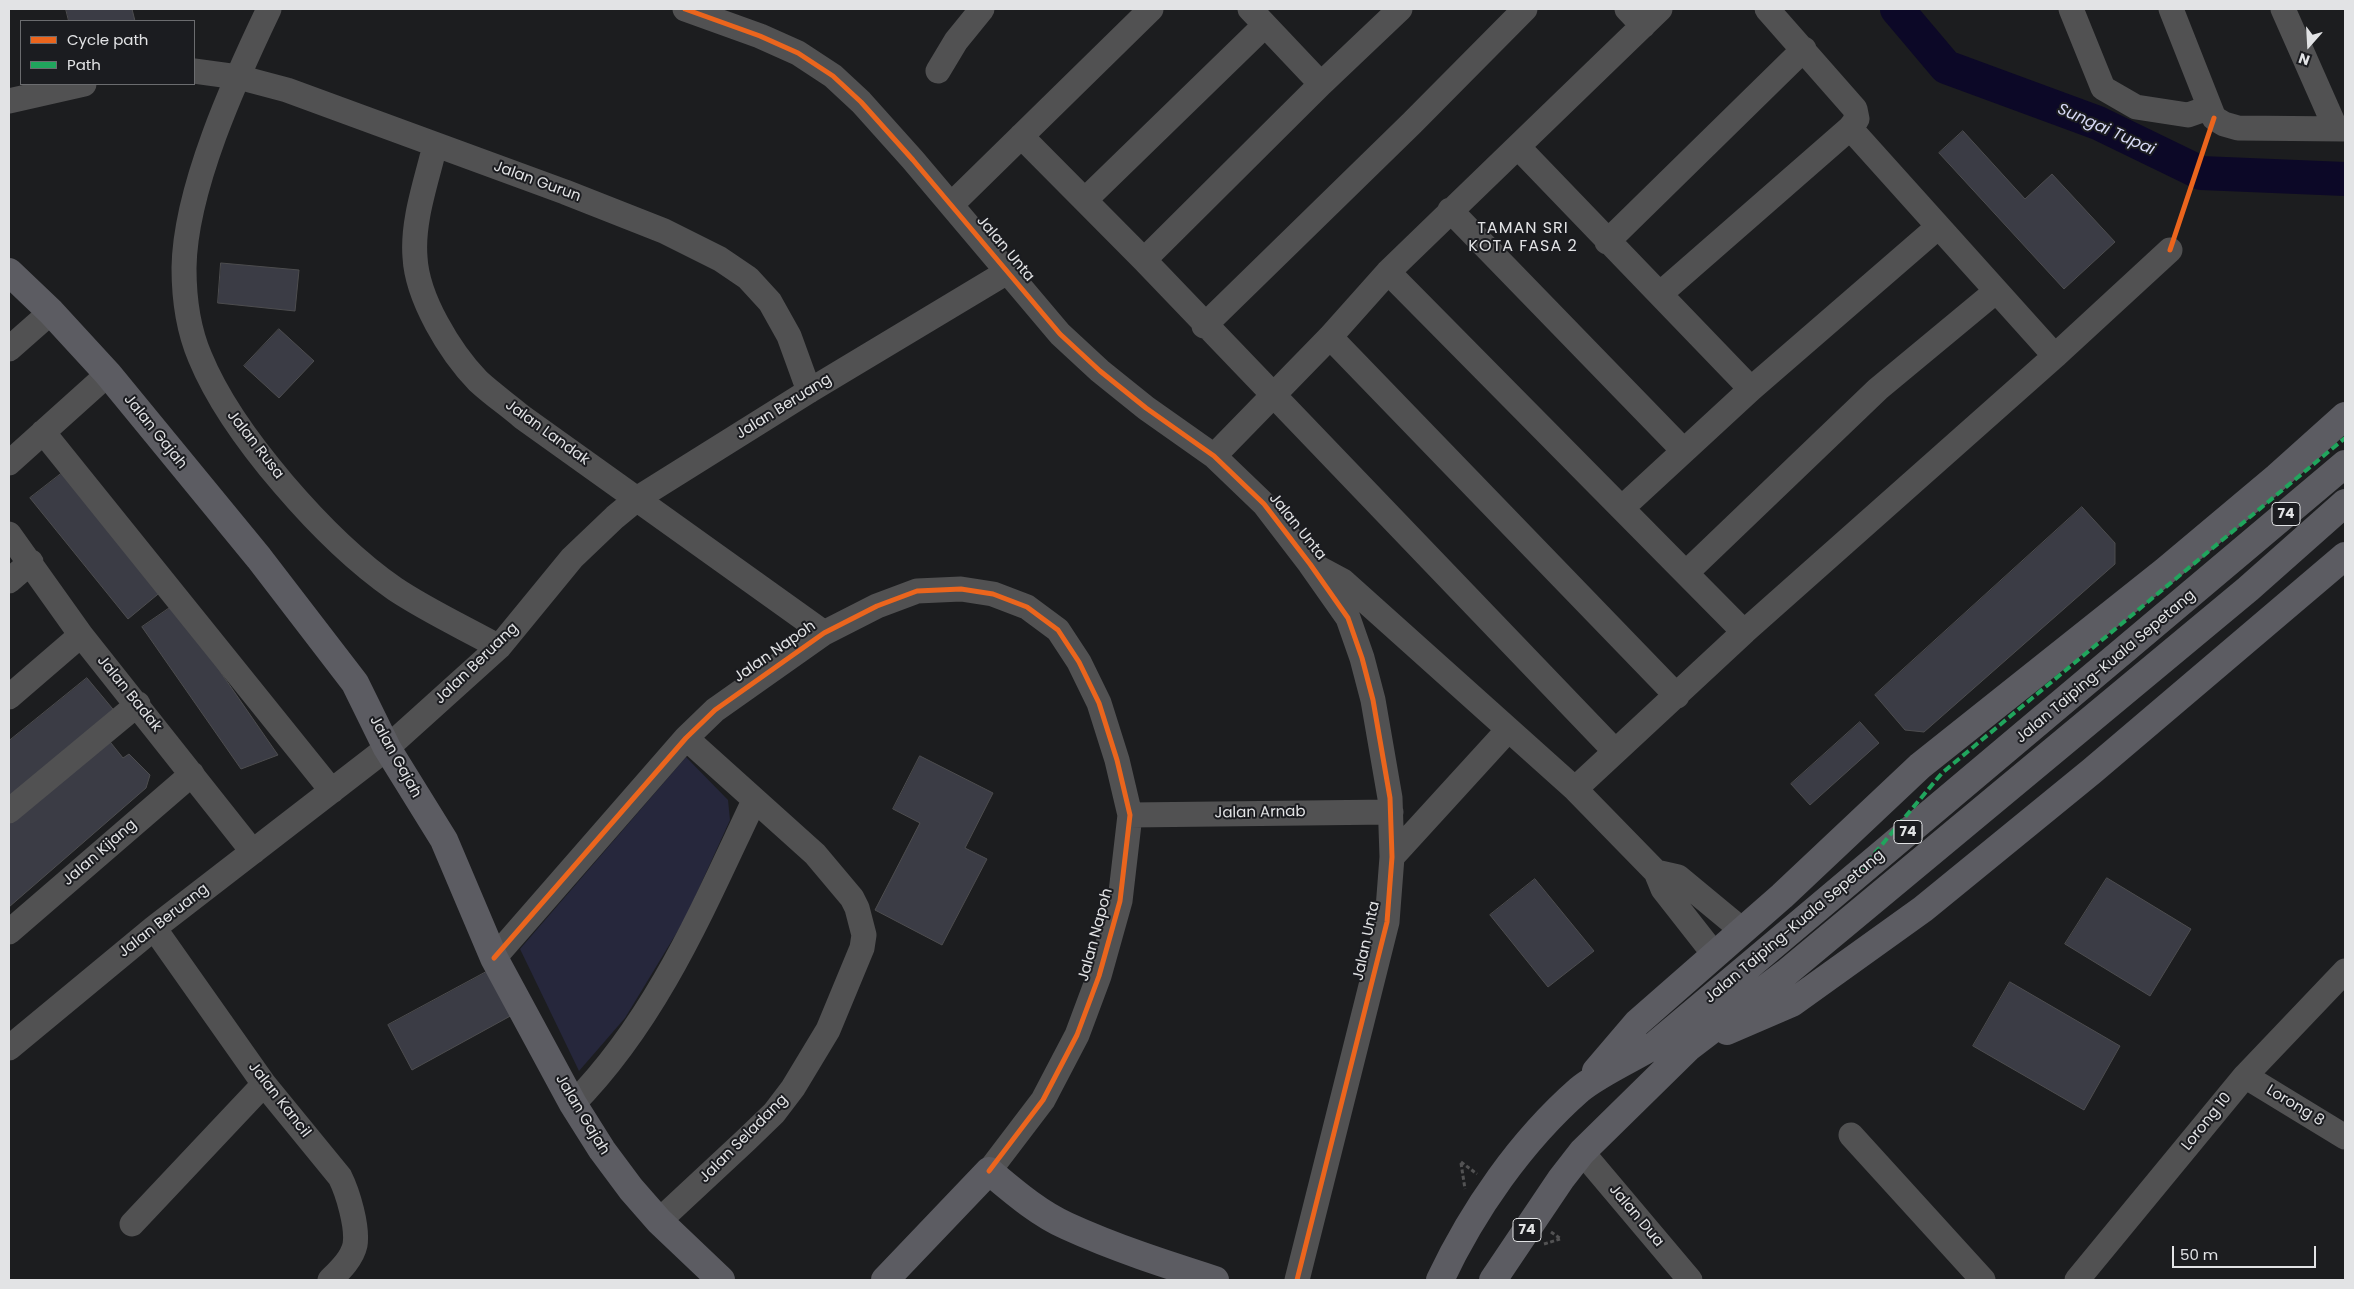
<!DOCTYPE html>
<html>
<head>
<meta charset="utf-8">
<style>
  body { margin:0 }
  #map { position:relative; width:2354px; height:1289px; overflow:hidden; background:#1c1d1f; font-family:Poppins,sans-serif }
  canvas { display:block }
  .frame { position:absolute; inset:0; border:10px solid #e2e3e5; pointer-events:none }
  .legend { position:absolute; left:20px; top:20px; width:175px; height:65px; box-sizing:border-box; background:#1b1c20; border:1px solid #6b6c6f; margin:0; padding:6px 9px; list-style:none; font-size:15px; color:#e2e3e5 }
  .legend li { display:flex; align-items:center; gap:10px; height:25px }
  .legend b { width:25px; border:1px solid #6b6c6f }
  .north { position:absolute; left:2284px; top:20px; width:50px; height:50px; -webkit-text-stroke:4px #1b1c20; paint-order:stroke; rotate:199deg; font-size:14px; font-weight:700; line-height:20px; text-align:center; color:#e2e3e5 }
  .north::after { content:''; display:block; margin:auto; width:18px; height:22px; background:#e2e3e5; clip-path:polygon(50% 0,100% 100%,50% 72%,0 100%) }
  .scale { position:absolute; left:2172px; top:1246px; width:144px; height:22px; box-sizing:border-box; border:2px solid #e2e3e5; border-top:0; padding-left:6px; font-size:15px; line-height:18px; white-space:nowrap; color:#e2e3e5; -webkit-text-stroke:4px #1b1c20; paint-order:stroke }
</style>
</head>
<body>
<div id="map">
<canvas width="2354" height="1289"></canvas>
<div class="frame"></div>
<ul class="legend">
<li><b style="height:6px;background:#eb651d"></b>Cycle path</li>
<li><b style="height:6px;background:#20a55d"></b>Path</li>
</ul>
<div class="north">N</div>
<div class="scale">50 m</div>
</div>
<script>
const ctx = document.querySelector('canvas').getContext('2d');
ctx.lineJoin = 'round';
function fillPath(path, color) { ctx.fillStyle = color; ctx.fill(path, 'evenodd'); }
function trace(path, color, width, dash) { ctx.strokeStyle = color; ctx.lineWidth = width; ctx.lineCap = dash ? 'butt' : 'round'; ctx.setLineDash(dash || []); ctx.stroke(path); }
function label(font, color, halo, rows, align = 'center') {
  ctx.font = font + ' Poppins,sans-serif'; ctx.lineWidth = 4; ctx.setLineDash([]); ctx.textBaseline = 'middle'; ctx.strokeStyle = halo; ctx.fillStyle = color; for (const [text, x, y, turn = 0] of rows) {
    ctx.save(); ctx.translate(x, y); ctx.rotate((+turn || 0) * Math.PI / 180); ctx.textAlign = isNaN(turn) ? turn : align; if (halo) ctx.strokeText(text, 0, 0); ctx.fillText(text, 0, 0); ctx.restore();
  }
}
fillPath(new Path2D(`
  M686 757 728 800 730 820 685 919 625 1018 579 1071 520 949Z`), '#26273c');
trace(new Path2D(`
  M1897 9 1946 67 2098 123 2201 173 2345 179`), '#0c0827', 34);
const building = new Path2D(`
  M66 9H132L135 21H69Z
  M1963 131 2025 199 2052 174 2115 242 2064 289 1939 153Z
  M221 263 299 270 295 311 218 303Z
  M279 329 314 361 279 398 244 366Z
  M66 470 163 590 128 619 30 498Z
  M2082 507 2115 543V564L1924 732 1905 730 1875 695Z
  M174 605 278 755 241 769 142 627Z
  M87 678 117 714 9 801V741Z
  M1860 722 1879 743 1810 805 1791 784Z
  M107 738 123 758 129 754 150 775 146 788 9 907V822Z
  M920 756 993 793 965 848 987 859 942 945 875 910 920 823 893 809Z
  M2107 878 2191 929 2150 996 2065 944Z
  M1535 879 1594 951 1548 987 1490 915Z
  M490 970 514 1014 412 1070 388 1025Z
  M2010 982 2120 1046 2084 1110 1973 1046Z`);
fillPath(building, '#3b3c45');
trace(building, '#4d4d4f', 1);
trace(new Path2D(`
  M1461 1162 1477 1174
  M1461 1163 1465 1189
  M1551 1232 1561 1239
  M1544 1244 1560 1239`), '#525253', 3, [4, 2.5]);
trace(new Path2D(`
  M269 9C235 80 185 189 184 268 184 298 188 329 200 357 232 435 326 541 395 589 428 611 465 628 499 647
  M685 9 760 36 798 53 833 76 861 102 913 160 1060 334 1100 371 1146 408 1214 456 1264 504 1310 564 1348 618 1362 658 1373 700 1390 798 1392 857 1387 922 1297 1280
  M1250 9 1321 84
  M1627 9 1643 26
  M1767 9 1855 109 1857 119 1850 128 2055 356
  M2071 9 2103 88 2136 107 2188 115 2208 108
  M2171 9 2214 118 2224 124 2238 128 2345 129
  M2283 9 2336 129
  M194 71 238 77 287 90 565 192 664 231 720 259 748 278 770 302 789 336 809 391
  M938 71 956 41 982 9
  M9 101 84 84
  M1021 136 1144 260 1614 750
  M435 145C427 180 412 220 415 257 417 298 450 352 478 381 492 394 508 405 522 417L824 633
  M1518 147 1751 389
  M1085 200 1264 26
  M951 205 1151 9
  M1450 210 1683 450
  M1607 242 1804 49
  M1144 260 1321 84 1400 9
  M1388 272 1744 632
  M1660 294 1850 128
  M1204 326 1412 123 1525 9
  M1330 337 1677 696
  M9 349 51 312
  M43 432 332 791
  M1214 456 1330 337 1388 272 1660 9
  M9 463 108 374
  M1622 508 1751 389 1938 227
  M9 534 81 635 253 852
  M1315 566 1343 581 1575 789 1656 872 1663 889 1714 954
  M1686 573 1878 389 1995 292
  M9 581 31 562
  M9 697 81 635
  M1575 789 1744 632 2055 356 2170 250
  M9 811 138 704
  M1130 815 1391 812
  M1392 857 1508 730
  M1656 872 1678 877 1742 930
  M154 928 264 1084 340 1177C348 1193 358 1227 355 1245 352 1259 339 1271 330 1280
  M9 932 192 774
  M494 958 686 738 715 710 824 633 877 606 917 591 961 589 993 594 1027 607 1058 630 1079 662 1099 703 1117 760 1130 815 1120 901 1099 976 1077 1035 1043 1100 989 1171
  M9 1048 154 928 387 748 499 647 572 558 615 517 638 498 809 391 1007 272
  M2245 1076 2345 1137
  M573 1104C657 1019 703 908 754 801
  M1851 1135 1983 1280
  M1582 1152 1690 1280
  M659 1221 746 1140 774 1113 793 1088 828 1030 862 948 864 935 857 908 852 898 815 854 686 738
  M132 1224 264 1084
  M2077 1280 2245 1076 2345 971`), '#515152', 25);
trace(new Path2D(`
  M9 272 51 312 108 374 259 558 355 683 387 748 444 840 494 958 573 1104 602 1150 631 1189 659 1221 721 1280
  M1727 1031 1792 1003 1923 909 2092 771 2345 556
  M1596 1071 1637 1023 1782 896 1920 766 2165 571 2277 477 2345 416
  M885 1280 989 1171C1013 1191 1038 1213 1067 1226 1115 1248 1165 1264 1215 1280
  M1440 1280C1473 1210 1521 1141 1579 1090 1598 1074 1633 1058 1655 1045L2345 464
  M1493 1280 1561 1179 1582 1152 1689 1047 1786 973 2248 589 2345 503`), '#5c5c62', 28);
trace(new Path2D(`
  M1859 872 1942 773 2345 438`), '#20a55d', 4, [8, 4]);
trace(new Path2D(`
  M685 9 760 36 798 53 833 76 861 102 913 160 1060 334 1100 371 1146 408 1214 456 1264 504 1310 564 1348 618 1362 658 1373 700 1390 798 1392 857 1387 922 1297 1280
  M2170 250 2214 118
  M494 958 686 738 715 710 824 633 877 606 917 591 961 589 993 594 1027 607 1058 630 1079 662 1099 703 1117 760 1130 815 1120 901 1099 976 1077 1035 1043 1100 989 1171`), '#eb651d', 5);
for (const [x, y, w] of [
  [2286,514,28],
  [1908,832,28],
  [1527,1230,28]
]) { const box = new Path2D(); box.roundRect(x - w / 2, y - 11.5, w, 23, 4); ctx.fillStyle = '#1b1c20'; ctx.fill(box); trace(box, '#e2e3e5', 1); }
label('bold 14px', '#e2e3e5', null, [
  ["74",2286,514],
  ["74",1908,832],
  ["74",1527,1230]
]);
label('15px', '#e2e3e5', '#1b1c20', [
  ["Jalan Gurun",537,182,20],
  ["Jalan Unta",1005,249,50],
  ["Jalan Beruang",784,407,-32],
  ["Jalan Gajah",155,432,51],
  ["Jalan Landak",547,433,36],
  ["Jalan Rusa",255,445,52],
  ["Jalan Unta",1297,527,51],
  ["Jalan Napoh",775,652,-35],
  ["Jalan Beruang",477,664,-44],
  ["Jalan Taiping-Kuala Sepetang",2106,667,-40],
  ["Jalan Badak",129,694,51],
  ["Jalan Gajah",395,757,61],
  ["Jalan Arnab",1260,813,-1],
  ["Jalan Kijang",100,853,-41],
  ["Jalan Beruang",164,921,-38],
  ["Jalan Taiping-Kuala Sepetang",1795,927,-40],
  ["Jalan Napoh",1096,935,-75],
  ["Jalan Unta",1367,941,-78],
  ["Jalan Kancil",279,1100,52],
  ["Lorong 8",2295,1106,31],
  ["Jalan Gajah",582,1115,59],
  ["Lorong 10",2207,1122,-51],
  ["Jalan Seladang",744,1139,-45],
  ["Jalan Dua",1636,1216,50]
]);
label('italic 16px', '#d9dbf7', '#1b1c20', [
  ["Sungai Tupai",2106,130,24]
]);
ctx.letterSpacing = '1px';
label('16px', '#e2e3e5', '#1b1c20', [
  ["TAMAN SRI",1523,229],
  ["KOTA FASA 2",1523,247]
]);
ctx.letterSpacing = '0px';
</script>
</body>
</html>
